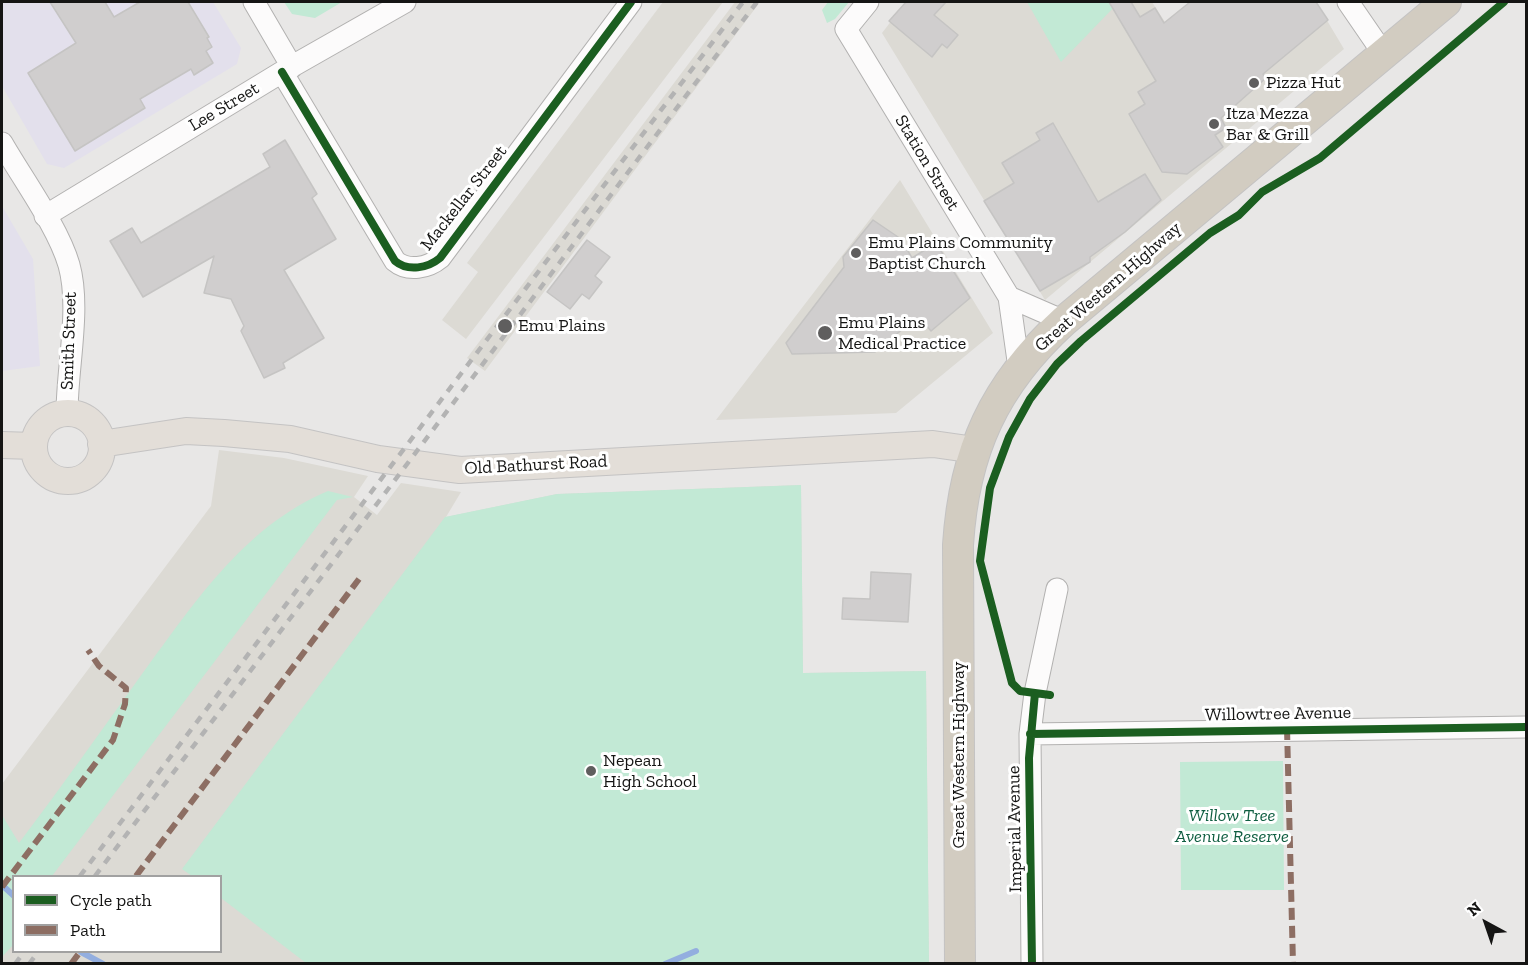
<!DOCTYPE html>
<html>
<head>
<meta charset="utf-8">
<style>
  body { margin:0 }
  #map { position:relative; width:1528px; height:965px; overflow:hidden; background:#e8e7e6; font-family:"Zilla Slab",serif }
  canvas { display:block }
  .frame { position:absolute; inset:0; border:3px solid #151514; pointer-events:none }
  .legend { position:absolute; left:12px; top:875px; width:210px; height:78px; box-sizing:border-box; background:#fff; border:2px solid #a1a1a1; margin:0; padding:8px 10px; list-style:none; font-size:18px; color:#151514 }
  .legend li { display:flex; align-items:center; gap:12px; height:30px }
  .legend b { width:30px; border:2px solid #a1a1a1 }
  .north { position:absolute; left:1456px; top:893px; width:60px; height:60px; -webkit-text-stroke:4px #fff; paint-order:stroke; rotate:320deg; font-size:16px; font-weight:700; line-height:24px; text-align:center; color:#151514 }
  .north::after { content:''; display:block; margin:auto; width:21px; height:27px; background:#151514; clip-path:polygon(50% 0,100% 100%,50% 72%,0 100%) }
</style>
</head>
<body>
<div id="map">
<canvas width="1528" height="965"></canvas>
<div class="frame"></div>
<ul class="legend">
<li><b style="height:8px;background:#1b5e20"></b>Cycle path</li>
<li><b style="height:8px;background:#8d6e63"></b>Path</li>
</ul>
<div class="north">N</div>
</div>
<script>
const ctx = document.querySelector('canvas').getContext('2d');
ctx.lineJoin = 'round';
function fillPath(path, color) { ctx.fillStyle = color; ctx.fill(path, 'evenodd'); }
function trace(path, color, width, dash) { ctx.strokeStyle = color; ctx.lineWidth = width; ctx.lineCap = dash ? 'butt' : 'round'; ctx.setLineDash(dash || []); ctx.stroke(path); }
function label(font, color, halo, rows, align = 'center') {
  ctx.font = font + ' "Zilla Slab",serif'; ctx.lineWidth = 6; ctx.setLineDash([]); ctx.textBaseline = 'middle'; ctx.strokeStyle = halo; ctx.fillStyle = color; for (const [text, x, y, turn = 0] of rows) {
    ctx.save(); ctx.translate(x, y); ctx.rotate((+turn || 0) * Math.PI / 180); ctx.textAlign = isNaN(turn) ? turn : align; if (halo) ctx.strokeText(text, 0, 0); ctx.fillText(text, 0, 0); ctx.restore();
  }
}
fillPath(new Path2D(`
  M663 2H723L466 339 442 320 478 272 467 263Z
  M735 2H760L485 371 467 358Z
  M906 2H1152L1165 22 1190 2H1316L1344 49 1045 300 882 33Z
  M900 180 993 333 896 413 716 420Z
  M219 450 284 458 368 476 354 497 377 515 401 483 461 492 446 517 557 494 801 485 803 673 926 671 929 963H2V784L211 506ZM14 876H220V952H14Z`), '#dcdad4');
fillPath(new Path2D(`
  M2 2H213L241 48 237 64 64 168 47 164 2 86Z
  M2 206 33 259 40 366 2 371Z`), '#e3e0ec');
fillPath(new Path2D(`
  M284 2H342L315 18 292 14Z
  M828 2H849L835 19 827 23 822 10Z
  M1027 2H1119L1061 62Z
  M801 485 803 673 926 671 929 963H306L221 898 220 876H192L182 869 445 517 557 494Z
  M328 491 353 497 337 500 52 876H14L13 945 2 957V815L19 843C59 790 98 735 137 681 191 608 242 527 328 491Z
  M1283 761 1284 890H1181L1180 762Z`), '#c2e9d5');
trace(new Path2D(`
  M2 885 14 896
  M81 952 103 964
  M665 964 696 951`), '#93aedf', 6);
const building = new Path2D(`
  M50 2H105L114 17 140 2H188L209 37 207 38 212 47 206 51 213 63 194 75 191 69 140 99 145 108 75 151 28 73 76 43Z
  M906 2H946L934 15 958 35 947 48 942 44 932 57 889 21Z
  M1109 2H1131L1140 17 1155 8 1164 23 1190 2H1316L1328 20 1263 74 1266 78 1221 118 1226 128 1215 135 1223 147 1187 174 1162 172 1129 114 1145 104 1138 92 1156 81Z
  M1053 123 1098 202 1145 174 1161 200 1125 232 1090 257V262L1040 291 984 201 1014 183 1002 163 1040 140 1036 133Z
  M285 140 317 194 312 198 336 239 284 270 324 338 283 363 285 368 264 378 241 331 244 326 231 299 204 293 214 256 143 297 110 241 132 228 141 243 270 167 263 154Z
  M873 220 901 239 912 258 936 243 970 298 931 331 926 325 910 323 875 352 792 354 786 343 844 267 843 257Z
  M587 240 610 257 595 276 602 282 589 299 582 294 570 309 547 292Z
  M871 572 911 574 908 622 842 619 843 598 870 599Z`);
fillPath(building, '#d0cece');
trace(building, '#c5c4c3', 1.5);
const minor = new Path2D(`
  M254 2 292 67
  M868 2 846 29 1009 297 1019 368
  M1348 2 1383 53
  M282 72 395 261C408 272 428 268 440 258L631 2
  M2 143C22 178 58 227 69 265 81 308 67 367 67 413
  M45 216 282 72 405 2
  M1009 297 1064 321
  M1030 734 1526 727
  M1032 964 1030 734 1035 693 1057 589`);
const major = new Path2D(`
  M34 447a34 34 0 1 1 68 0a34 34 0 1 1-68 0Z
  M101 444 186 431 224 433 290 439 378 459 460 470 933 444 975 450
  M2 445 34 446`);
const highway = new Path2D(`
  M960 964 958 545C964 451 994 385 1064 321L1446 2`);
trace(minor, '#b2b1b0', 23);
trace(major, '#c4c3c3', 28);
trace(highway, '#c4c3c3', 32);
trace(minor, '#fcfbfb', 21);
trace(major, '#e3ded8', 26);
trace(highway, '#d2ccc1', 30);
trace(new Path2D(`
  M80 876 743 2
  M95 876 757 2
  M15 964 24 952
  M29 964 38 952`), '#b3b3b3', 4.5, [8, 8]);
trace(new Path2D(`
  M1287 728 1293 964
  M136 876 359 579
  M2 887 113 740 125 704 126 688 99 666 88 650
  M71 964 80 952`), '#8d6e63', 6, [12, 6]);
trace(new Path2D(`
  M282 72 395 261C408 272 428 268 440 258L631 2
  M1050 695 1020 691 1012 683 980 561 990 488 1009 437 1030 399 1057 364 1081 341 1210 233 1239 215 1262 192 1320 158 1504 2
  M1030 734 1526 727
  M1032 964 1029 758 1035 693`), '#1b5e20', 8);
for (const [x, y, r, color] of [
  [1254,83,6,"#5f5e5e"],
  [1214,124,6,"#5f5e5e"],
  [856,253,6,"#5f5e5e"],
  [505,326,8,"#5f5e5e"],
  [825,333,8,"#5f5e5e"],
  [591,771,6,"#5f5e5e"]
]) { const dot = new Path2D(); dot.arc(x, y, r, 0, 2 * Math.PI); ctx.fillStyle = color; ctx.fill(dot); trace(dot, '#fff', 2); }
label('18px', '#151514', '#fff', [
  ["Pizza Hut",1266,83],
  ["Itza Mezza",1226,114],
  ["Bar & Grill",1226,135],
  ["Emu Plains Community",868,243],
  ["Baptist Church",868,264],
  ["Emu Plains",838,323],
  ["Medical Practice",838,344],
  ["Emu Plains",518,326],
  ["Nepean",603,761],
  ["High School",603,782]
], 'left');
label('18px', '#151514', '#fff', [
  ["Lee Street",224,107,-31],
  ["Station Street",927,163,59],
  ["Mackellar Street",464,198,-52],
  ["Great Western Highway",1108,287,-41],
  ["Smith Street",69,341,-88],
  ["Old Bathurst Road",536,465,-3],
  ["Willowtree Avenue",1278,714,-1],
  ["Great Western Highway",959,755,-90],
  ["Imperial Avenue",1015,829,-91]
]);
label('italic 18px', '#0f5e41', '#fff', [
  ["Willow Tree",1232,816],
  ["Avenue Reserve",1232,837]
]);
</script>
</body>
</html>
